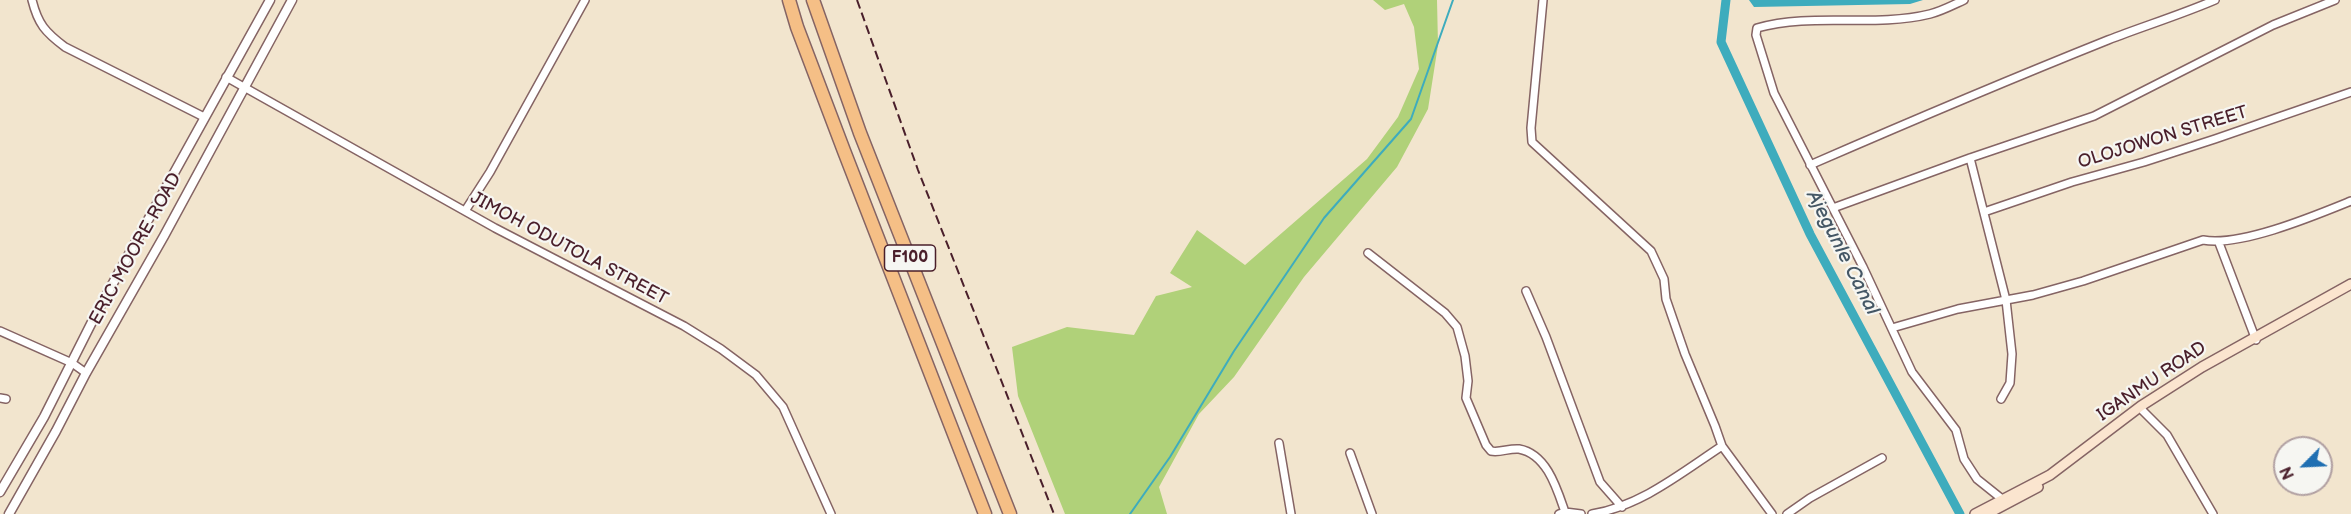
<!DOCTYPE html>
<html>
<head>
<meta charset="utf-8">
<style>
  body { margin:0 }
  #map { position:relative; width:2351px; height:514px; overflow:hidden; background:#f2e5ce; font-family:"Balsamiq Sans",sans-serif }
  canvas { display:block }
  .north { position:absolute; left:2273px; top:436px; width:60px; height:60px; box-sizing:border-box; background:#f6f6f2; border:2px solid #b1a0a2; border-radius:50%; rotate:246deg; font-size:16px; font-weight:700; line-height:24px; text-align:center; color:#4a1f2b }
  .north::after { content:''; display:block; margin:auto; width:21px; height:27px; background:#1f6fb2; clip-path:polygon(50% 0,100% 100%,50% 72%,0 100%) }
</style>
</head>
<body>
<div id="map">
<canvas width="2351" height="514"></canvas>
<div class="north">N</div>
</div>
<script>
const ctx = document.querySelector('canvas').getContext('2d');
ctx.lineJoin = 'round';
function fillPath(path, color) { ctx.fillStyle = color; ctx.fill(path, 'evenodd'); }
function trace(path, color, width, dash) { ctx.strokeStyle = color; ctx.lineWidth = width; ctx.lineCap = dash ? 'butt' : 'round'; ctx.setLineDash(dash || []); ctx.stroke(path); }
function label(font, color, halo, rows, align = 'center') {
  ctx.font = font + ' "Balsamiq Sans",sans-serif'; ctx.lineWidth = 4.5; ctx.setLineDash([]); ctx.textBaseline = 'middle'; ctx.strokeStyle = halo; ctx.fillStyle = color; for (const [text, x, y, turn = 0] of rows) {
    ctx.save(); ctx.translate(x, y); ctx.rotate((+turn || 0) * Math.PI / 180); ctx.textAlign = isNaN(turn) ? turn : align; if (halo) ctx.strokeText(text, 0, 0); ctx.fillText(text, 0, 0); ctx.restore();
  }
}
fillPath(new Path2D(`
  M1373 0H1437L1438 45 1428 109 1397 167 1304 277 1234 377 1199 414 1159 487 1167 514H1065L1018 396 1012 347 1067 327 1134 335 1156 296 1192 287 1170 273 1197 230 1245 265 1367 159 1398 117 1419 69 1414 27 1404 4 1385 10Z`), '#b0d179');
fillPath(new Path2D(`
  M1749 0H1923L1910 4 1754 7Z`), '#3eacbd');
trace(new Path2D(`
  M1130 514 1170 457 1234 351 1324 218 1411 119 1453 0`), '#3eacbd', 2);
trace(new Path2D(`
  M1726 0 1721 42 1810 234 1960 514`), '#3eacbd', 9);
const minor = new Path2D(`
  M32 0C38 24 45 32 65 47L204 117
  M1543 0 1531 128 1532 142 1651 251 1664 279 1666 299 1685 354 1715 426 1722 446 1772 514
  M1964 0C1953 5 1942 11 1930 14 1873 28 1813 12 1757 28L1756 35 1774 93 1863 267 1912 372 1956 430 1964 459 1977 479 2002 499
  M226 77 495 228 684 326 721 349 756 375 783 407 831 514
  M1970 158 2006 300 2012 354 2010 383 2001 399
  M1810 165C1909 122 2008 80 2108 40 2144 26 2180 15 2215 0
  M1833 208 1970 158 2094 116 2273 25 2335 0
  M465 211 490 172 585 0
  M1984 212 2072 182 2144 162 2215 139 2351 92
  M2219 243 2256 340
  M1368 253 1445 313 1457 327 1465 356 1468 381 1466 398 1486 445 1491 451C1500 453 1509 448 1519 449 1547 454 1557 489 1565 512
  M1526 291 1546 337 1600 482 1622 507
  M1892 328 1958 309 2033 295 2083 281 2203 240C2240 247 2314 216 2351 201
  M0 331 72 363 86 373
  M0 398 6 399
  M2141 406 2143 411 2167 435 2213 514
  M1279 443 1291 514
  M1350 453 1372 514
  M1559 514 1565 512 1581 514
  M1592 514C1641 506 1681 473 1722 446
  M1787 514 1810 498 1882 458`);
const tertiary = new Path2D(`
  M0 492 44 417 97 312 270 0
  M9 514 56 431 86 373 164 236 292 0`);
const secondary = new Path2D(`
  M1975 514 2050 475 2141 406 2202 367 2351 284
  M1987 514 2038 487`);
const trunk = new Path2D(`
  M789 0 797 27 844 151 985 514
  M813 0 860 133 1010 514`);
trace(minor, '#856464', 10);
trace(tertiary, '#856464', 11);
trace(secondary, '#856464', 12);
trace(trunk, '#856464', 15);
trace(minor, '#fff', 7);
trace(tertiary, '#fff', 8);
trace(secondary, '#fbe5cf', 9);
trace(trunk, '#f5bf86', 12);
trace(new Path2D(`
  M857 0 918 170 1054 514`), '#4a1f2b', 2, [9, 4.5]);
for (const [x, y, w] of [
  [910,258,51]
]) { const box = new Path2D(); box.roundRect(x - w / 2, y - 13, w, 26, 4.5); ctx.fillStyle = '#f6f6f2'; ctx.fill(box); trace(box, '#4a1f2b', 1.5); }
label('bold 16px', '#4a1f2b', null, [
  ["F100",910,258]
]);
label('18px', '#4a1f2b', '#f6f6f2', [
  ["OLOJOWON STREET",2163,138,-17],
  ["ERIC MOORE ROAD",136,249,-61],
  ["JIMOH ODUTOLA STREET",569,249,28],
  ["IGANMU ROAD",2152,382,-34]
]);
label('italic 20px', '#455765', '#f6f6f2', [
  ["Ajegunle Canal",1842,253,63]
]);
</script>
</body>
</html>
